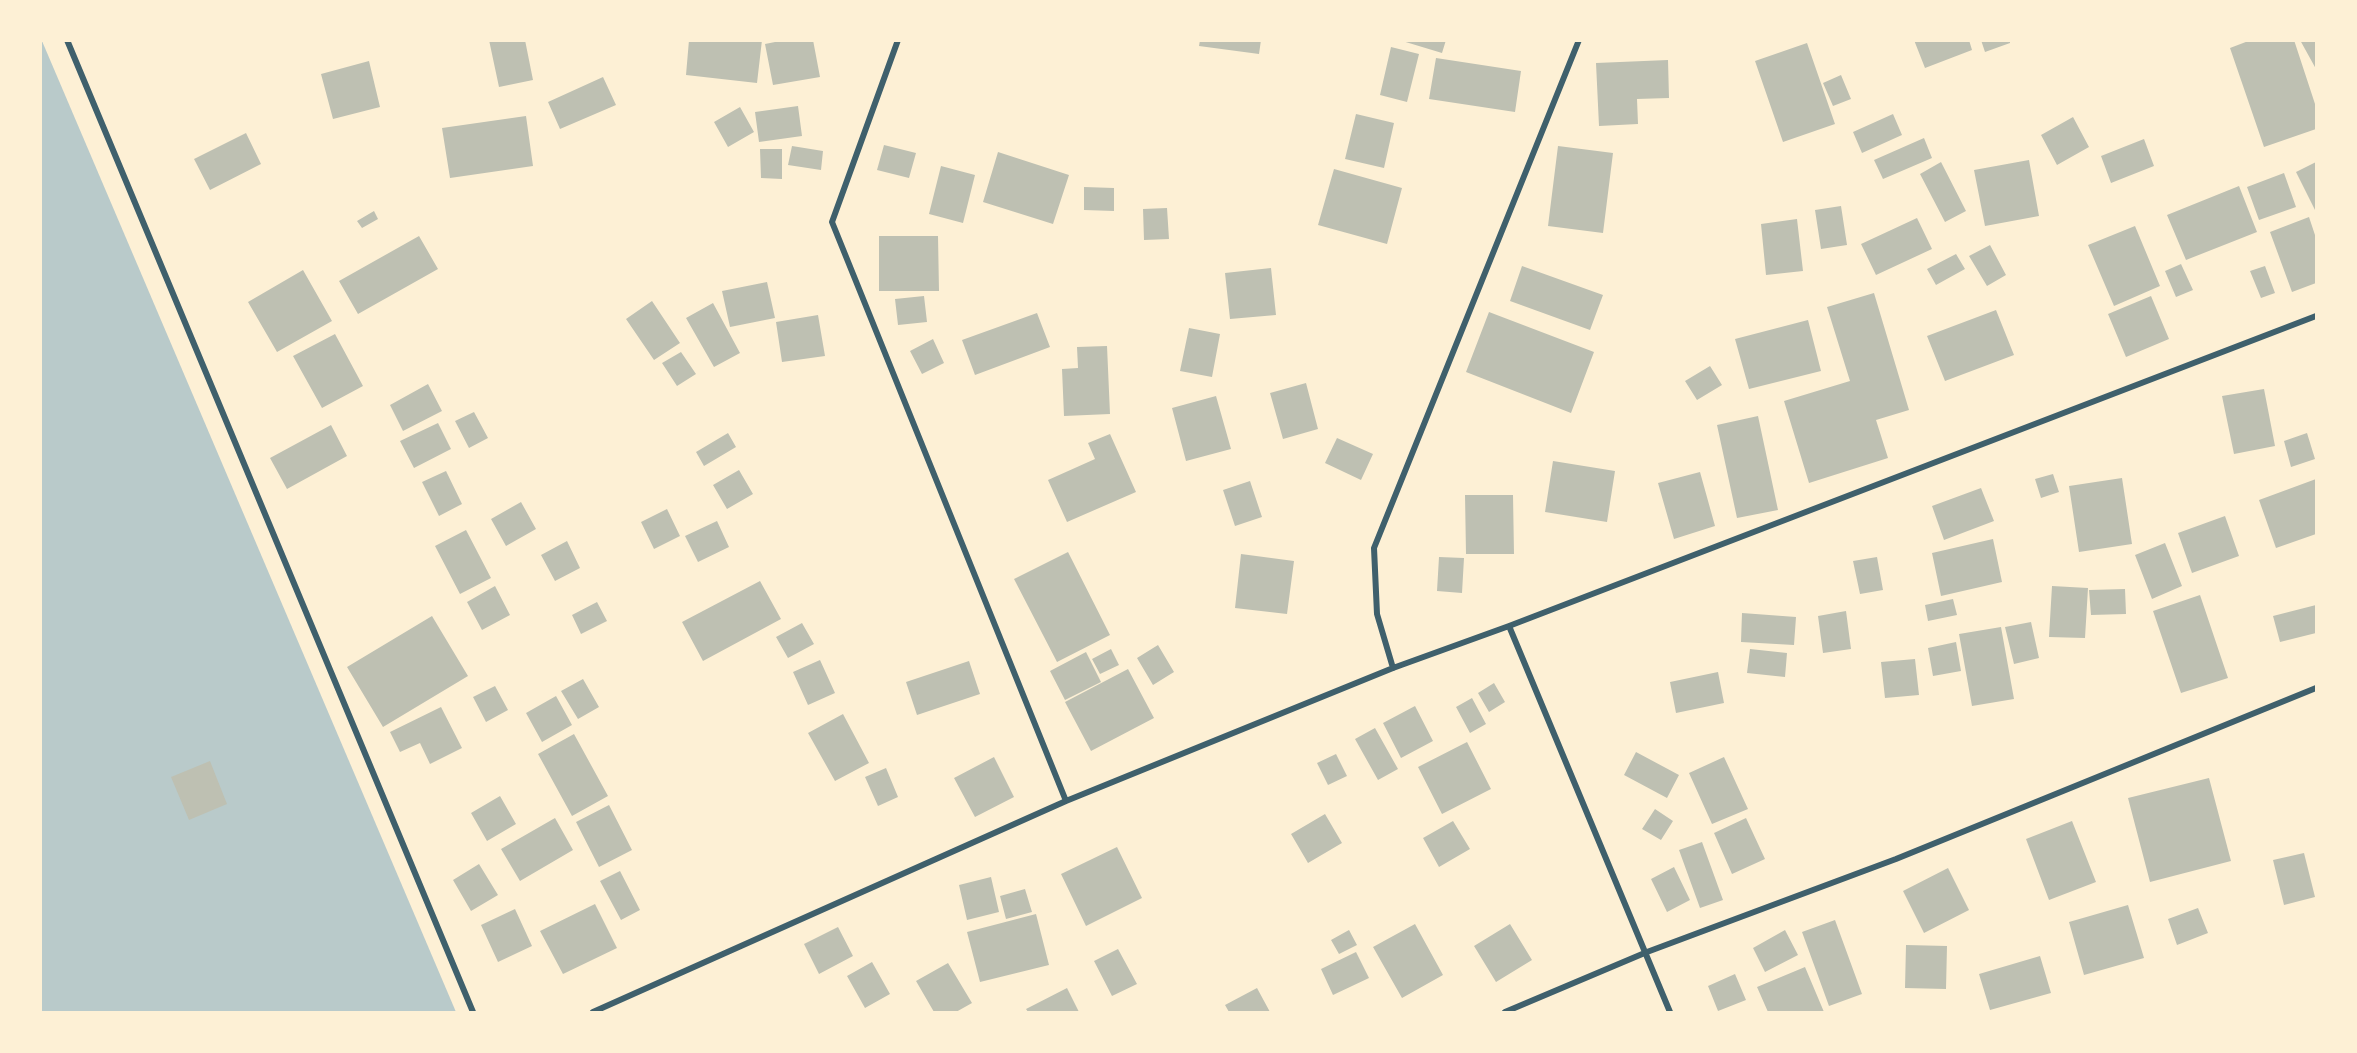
<!DOCTYPE html>
<html>
<head>
<meta charset="utf-8">
<style>
  body { margin:0 }
  #map { position:relative; width:2357px; height:1053px; overflow:hidden; background:#fdf0d5; font-family:"Fira Sans Condensed",sans-serif }
  canvas { display:block }
  .frame { position:absolute; inset:0; border:42px solid #fdf0d5; pointer-events:none }
</style>
</head>
<body>
<div id="map">
<canvas width="2357" height="1053"></canvas>
<div class="frame"></div>
</div>
<script>
const ctx = document.querySelector('canvas').getContext('2d');
ctx.lineJoin = 'round';
function fillPath(path, color) { ctx.fillStyle = color; ctx.fill(path, 'evenodd'); }
function trace(path, color, width, dash) { ctx.strokeStyle = color; ctx.lineWidth = width; ctx.lineCap = dash ? 'butt' : 'round'; ctx.setLineDash(dash || []); ctx.stroke(path); }
fillPath(new Path2D(`
  M40 41H42L456 1012H41Z`), '#b9caca');
fillPath(new Path2D(`
  M489 40H525L533 80 499 87Z
  M689 40H762L757 83 686 75Z
  M785 40H813L820 77 773 85 765 44Z
  M1200 40H1261L1259 54 1199 46Z
  M1399 40H1446L1442 53Z
  M1914 40H1969L1972 50 1925 68Z
  M1981 40H2010V43L1985 52Z
  M2251 40H2294L2316 107V129L2264 147 2230 48Z
  M2300 40H2316V69Z
  M1807 43 1835 124 1783 142 1755 61Z
  M1391 47 1419 54 1407 102 1380 95Z
  M1436 58 1521 71 1515 112 1429 99Z
  M1668 60 1669 98 1637 99 1638 124 1599 126 1596 63Z
  M369 61 380 107 333 119 321 74Z
  M1841 75 1851 99 1833 106 1823 83Z
  M603 77 616 105 560 129 548 102Z
  M798 106 802 136 759 142 755 112Z
  M740 107 754 132 728 147 714 122Z
  M1356 114 1394 123 1384 168 1345 159Z
  M1893 114 1902 135 1862 153 1853 132Z
  M526 116 533 166 450 178 442 128Z
  M2073 117 2089 147 2057 165 2041 135Z
  M246 133 261 164 210 190 194 159Z
  M1924 138 1932 158 1883 179 1874 160Z
  M2144 139 2154 166 2111 183 2101 156Z
  M884 145 916 153 909 178 877 170Z
  M792 146 823 151 821 170 788 165Z
  M1558 146 1613 153 1603 233 1548 226Z
  M760 149H782V179L761 178Z
  M998 152 1069 175 1053 224 983 202Z
  M2029 160 2039 216 1985 226 1974 170Z
  M1941 162 1966 211 1945 222 1920 174Z
  M2316 162V212L2296 172Z
  M941 166 975 175 963 223 929 214Z
  M1334 169 1402 188 1387 244 1318 225Z
  M2284 173 2296 207 2259 220 2247 187Z
  M2239 186 2257 232 2186 260 2167 215Z
  M1084 187 1114 188V211L1084 210Z
  M1841 206 1847 245 1821 249 1815 210Z
  M1167 208 1169 239 1144 240 1143 209Z
  M374 211 378 219 362 228 357 221Z
  M2309 217 2316 238V283L2292 292 2270 232Z
  M1917 218 1932 249 1876 275 1861 244Z
  M1797 219 1803 271 1766 275 1761 224Z
  M2135 226 2160 286 2114 306 2088 245Z
  M419 236 438 269 358 314 339 281Z
  M879 236H938L939 291H879Z
  M1990 245 2006 275 1987 286 1969 256Z
  M1956 254 1965 269 1936 285 1927 269Z
  M2181 264 2193 290 2176 297 2165 271Z
  M1522 266 1603 295 1590 330 1510 301Z
  M2265 266 2275 293 2261 298 2250 271Z
  M1271 268 1276 315 1230 319 1225 273Z
  M303 270 332 321 277 352 248 302Z
  M767 282 775 318 730 327 722 291Z
  M1874 293 1909 410 1876 420 1888 458 1809 483 1784 401 1850 381 1827 307Z
  M924 296 927 322 898 325 895 299Z
  M2151 296 2169 339 2126 357 2108 314Z
  M652 301 680 343 654 360 626 319Z
  M713 303 740 353 714 367 686 318Z
  M1996 310 2014 355 1945 381 1927 336Z
  M1489 312 1594 352 1571 413 1466 372Z
  M1037 313 1050 347 975 375 962 340Z
  M818 315 825 356 782 362 776 322Z
  M1808 320 1821 371 1749 389 1735 339Z
  M1189 328 1220 334 1212 377 1180 371Z
  M335 334 363 386 322 408 293 356Z
  M933 339 944 363 922 374 910 351Z
  M1107 346 1110 414 1064 416 1062 369 1078 368 1077 347Z
  M681 352 696 374 677 386 662 363Z
  M1710 366 1722 385 1697 400 1685 381Z
  M1306 383 1318 429 1283 439 1270 393Z
  M428 384 442 411 403 431 390 405Z
  M2264 389 2275 446 2234 454 2222 396Z
  M1216 396 1231 449 1186 461 1172 408Z
  M474 412 488 438 469 448 455 421Z
  M1758 416 1778 510 1737 518 1717 425Z
  M438 423 451 449 414 468 400 441Z
  M331 425 347 456 287 489 270 458Z
  M728 433 736 447 704 466 696 452Z
  M2307 433 2315 459 2291 467 2284 441Z
  M1110 434 1136 492 1067 522 1048 480 1095 459 1088 443Z
  M1337 438 1373 454 1361 480 1325 463Z
  M1553 461 1615 471 1607 522 1545 512Z
  M739 470 753 494 727 509 713 485Z
  M446 471 462 504 439 516 422 482Z
  M1700 472 1715 526 1674 539 1658 483Z
  M2053 474 2059 492 2041 498 2035 479Z
  M2122 478 2132 544 2079 552 2069 486Z
  M2316 479V534L2276 548 2259 500Z
  M1250 481 1262 517 1235 526 1223 490Z
  M1981 488 1994 521 1944 540 1932 506Z
  M1465 495H1513L1514 554H1466Z
  M521 502 536 529 506 546 491 519Z
  M667 509 680 536 654 549 641 522Z
  M2225 516 2239 556 2192 573 2178 533Z
  M717 521 729 547 698 562 685 536Z
  M466 530 491 578 460 594 435 546Z
  M1993 539 2002 582 1941 596 1932 553Z
  M567 541 580 568 555 581 541 555Z
  M2165 543 2182 586 2152 599 2135 555Z
  M1068 552 1110 635 1057 662 1014 579Z
  M1241 554 1294 561 1287 614 1235 608Z
  M1439 557 1464 558 1462 593 1437 591Z
  M1877 557 1883 590 1860 594 1853 561Z
  M760 581 781 619 703 661 682 622Z
  M495 586 510 615 482 630 467 602Z
  M2052 586 2088 588 2085 638 2049 637Z
  M2125 589 2126 614 2091 615 2089 590Z
  M2200 595 2228 678 2181 693 2153 611Z
  M1953 599 1957 615 1928 621 1925 605Z
  M597 602 607 621 581 634 572 615Z
  M2316 605V633L2280 642 2273 616Z
  M1846 611 1851 649 1823 653 1818 616Z
  M1742 613 1796 617 1794 645 1741 642Z
  M432 616 468 676 383 727 347 667Z
  M2031 622 2039 658 2014 664 2005 627Z
  M802 623 814 644 788 658 776 637Z
  M2001 627 2014 699 1972 706 1959 634Z
  M1956 642 1961 671 1933 676 1928 648Z
  M1158 645 1174 672 1153 685 1137 658Z
  M1111 649 1119 665 1100 674 1092 659Z
  M1750 649 1787 653 1785 677 1747 673Z
  M1086 652 1101 682 1065 700 1050 671Z
  M1915 659 1919 695 1885 698 1881 662Z
  M820 660 835 693 808 705 793 672Z
  M969 661 980 694 917 715 906 682Z
  M1128 669 1154 718 1091 751 1065 702Z
  M1718 672 1724 703 1676 713 1670 682Z
  M583 679 599 707 578 719 561 691Z
  M1494 683 1505 702 1489 712 1478 693Z
  M495 686 508 710 486 722 473 697Z
  M556 696 572 725 542 742 526 713Z
  M1472 698 1486 724 1470 733 1456 707Z
  M1415 706 1433 741 1401 758 1383 723Z
  M441 707 462 748 430 764 420 743 400 752 390 732Z
  M843 714 869 763 835 781 808 733Z
  M1375 728 1398 769 1378 780 1355 739Z
  M574 734 608 796 572 816 538 754Z
  M1467 742 1491 789 1442 814 1418 767Z
  M1636 752 1679 775 1667 798 1624 775Z
  M1336 754 1347 776 1328 785 1317 763Z
  M994 757 1014 797 975 817 954 778Z
  M1724 757 1748 809 1712 824 1689 773Z
  M210 761 227 804 189 820 171 777Z
  M886 768 898 797 878 806 865 777Z
  M2209 778 2231 861 2150 882 2128 798Z
  M500 796 516 824 487 841 471 813Z
  M609 805 632 850 599 867 576 822Z
  M1655 809 1673 821 1661 840 1642 829Z
  M1325 814 1342 843 1308 863 1291 834Z
  M555 818 573 850 520 881 501 849Z
  M1746 818 1765 859 1732 874 1714 833Z
  M1453 821 1470 849 1439 867 1423 838Z
  M2072 821 2096 882 2049 900 2026 839Z
  M1702 842 1723 900 1700 908 1679 850Z
  M1117 847 1142 898 1086 926 1061 874Z
  M2304 853 2315 897 2284 905 2273 860Z
  M479 864 498 895 471 911 453 880Z
  M1674 867 1690 900 1667 912 1651 879Z
  M1948 868 1969 910 1924 933 1903 891Z
  M620 871 640 910 621 920 600 881Z
  M991 877 999 912 967 920 959 885Z
  M1025 889 1032 912 1006 919 1000 896Z
  M595 904 617 948 563 974 540 931Z
  M2128 905 2144 958 2084 975 2069 922Z
  M2198 908 2208 933 2177 945 2168 919Z
  M515 909 532 946 498 962 481 925Z
  M1036 914 1049 965 980 982 967 932Z
  M1835 920 1862 994 1829 1006 1802 932Z
  M1415 924 1443 975 1402 998 1373 947Z
  M1510 924 1532 960 1496 982 1474 946Z
  M838 927 853 956 819 974 804 944Z
  M1349 930 1357 945 1339 954 1331 940Z
  M1785 930 1798 955 1765 972 1753 948Z
  M1906 945 1947 946 1946 989 1905 988Z
  M1118 949 1137 984 1112 996 1094 961Z
  M1356 952 1369 978 1333 995 1321 969Z
  M2040 956 2051 993 1990 1010 1979 974Z
  M872 962 890 994 865 1008 847 976Z
  M948 963 972 1003 956 1012H934L916 981Z
  M1805 967 1824 1012H1768L1757 987Z
  M1735 974 1746 1000 1718 1011 1708 986Z
  M1067 988 1079 1012H1028L1026 1009Z
  M1257 988 1270 1012H1229L1225 1005Z`), '#bec0b2');
trace(new Path2D(`
  M67 40 473 1012
  M898 40 832 222 1066 801
  M1509 626 1670 1012
  M1393 668 1377 614 1374 548 1579 40
  M593 1012 1066 801 1393 668 1509 626 2316 316
  M1505 1012 1647 952 1896 859 2316 688`), '#3f606c', 6);
</script>
</body>
</html>
